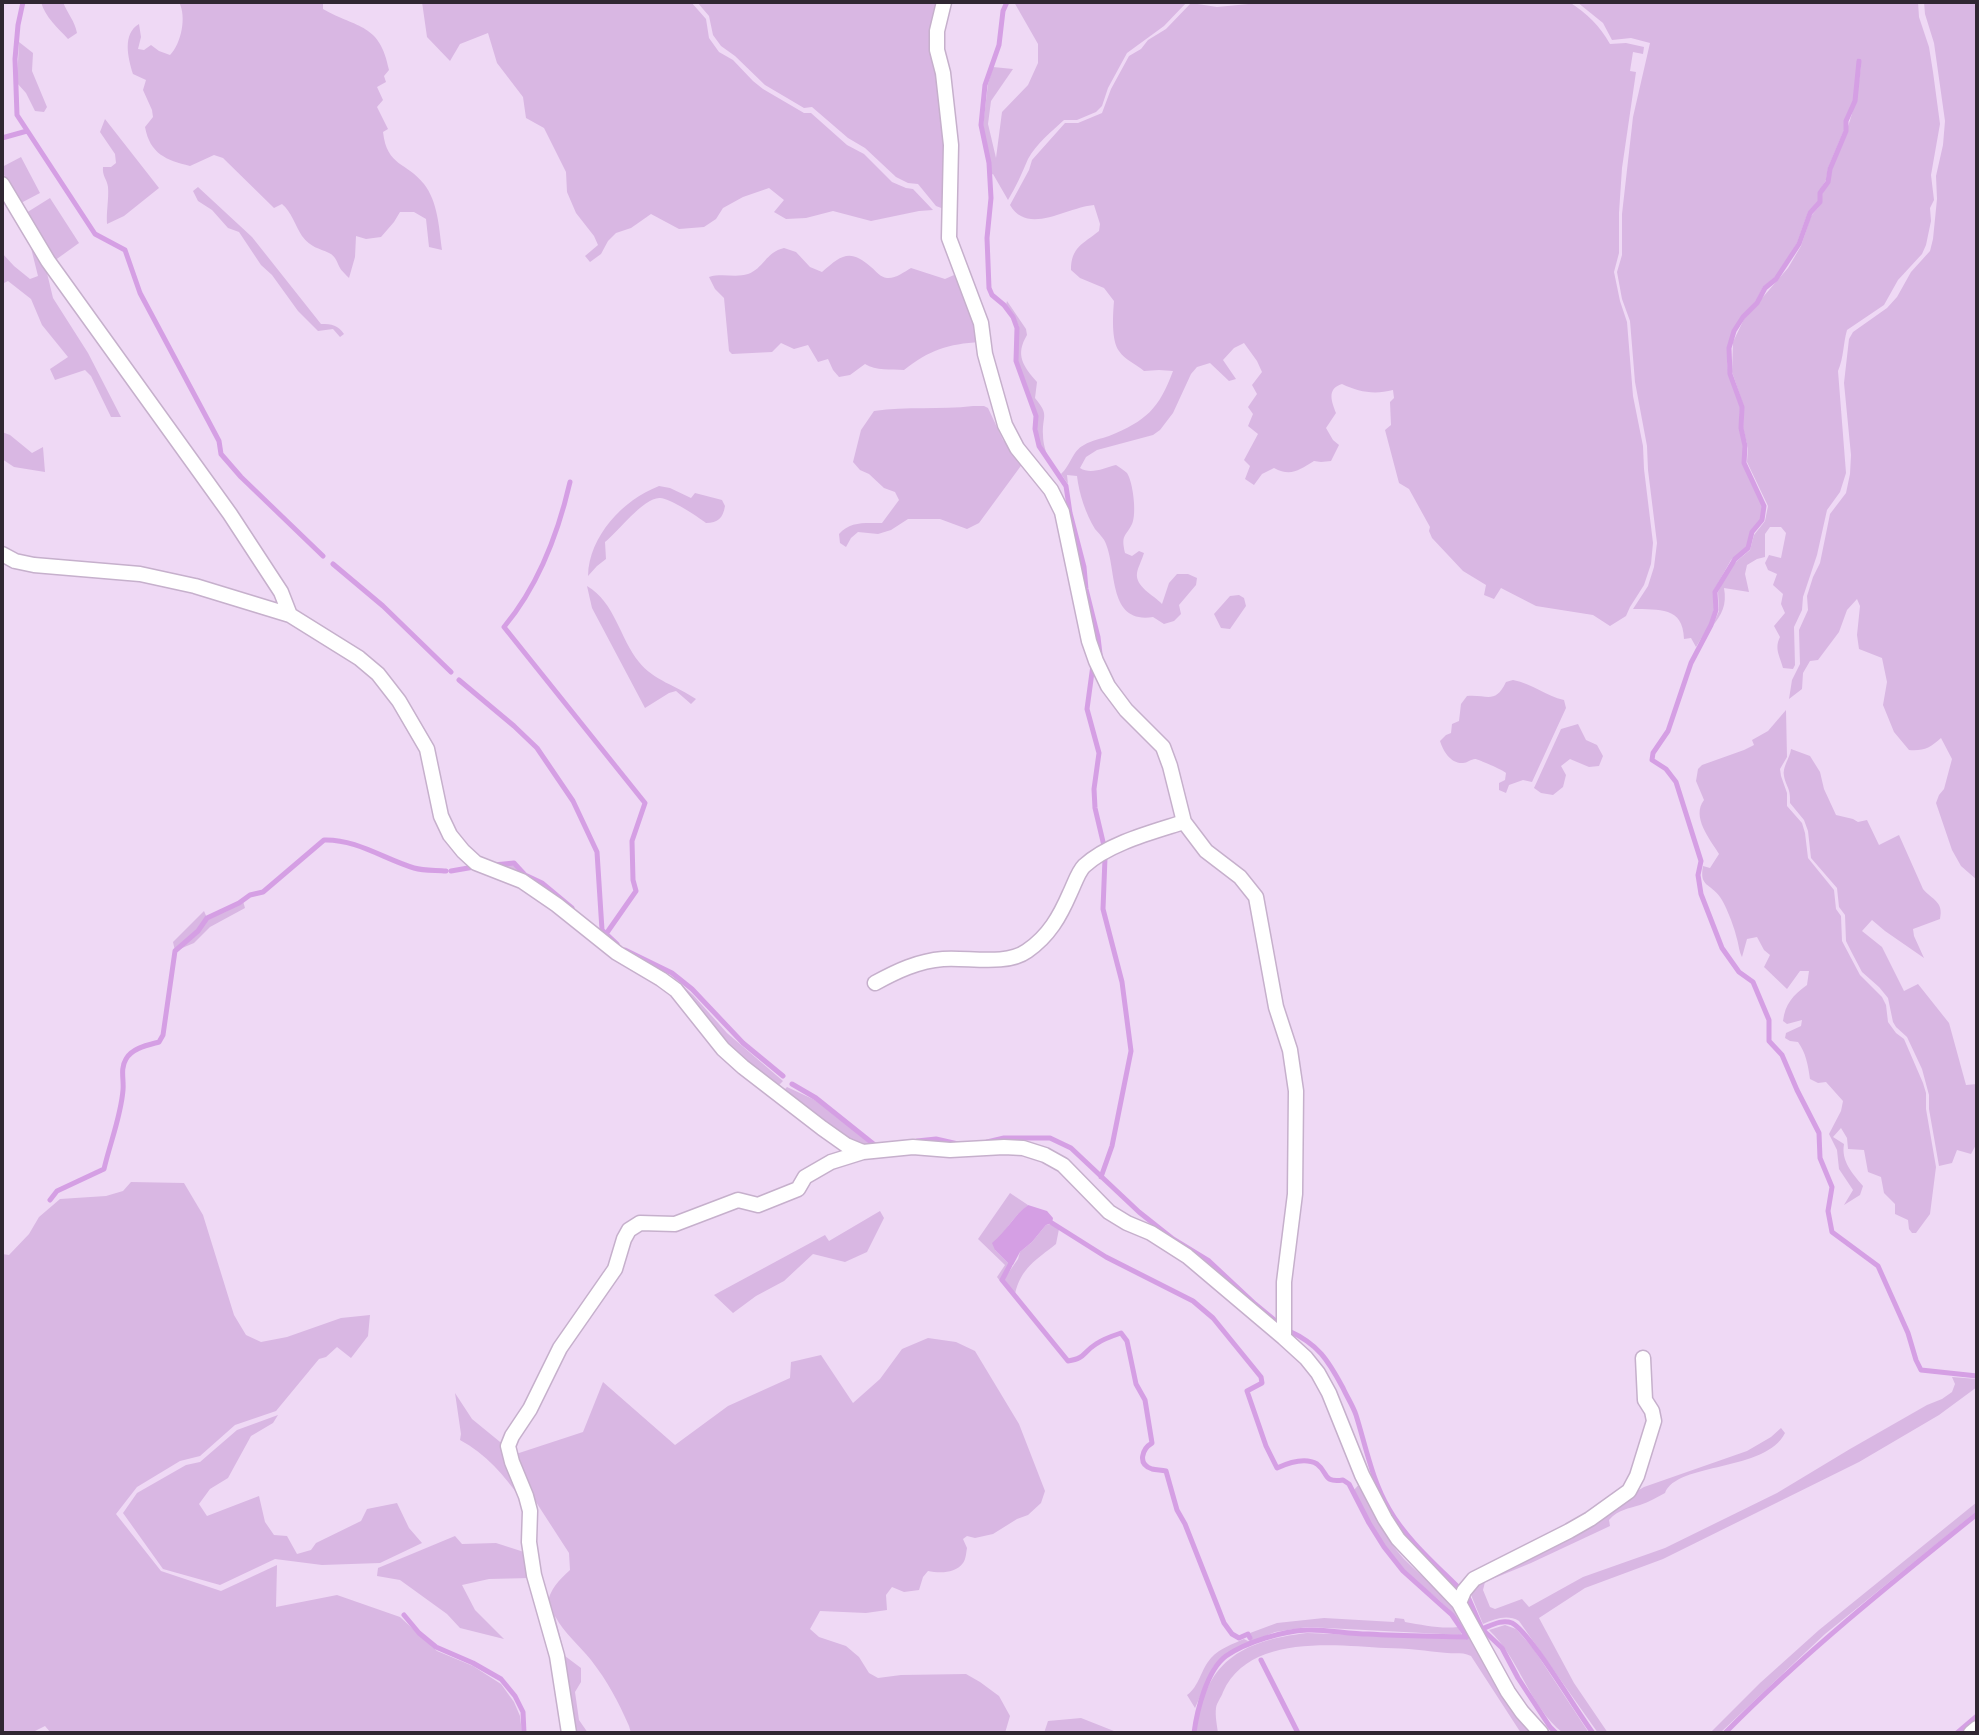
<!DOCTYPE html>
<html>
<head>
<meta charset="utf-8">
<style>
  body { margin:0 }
  #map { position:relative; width:1979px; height:1735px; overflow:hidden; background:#efd9f5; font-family:"Exo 2",sans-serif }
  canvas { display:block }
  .frame { position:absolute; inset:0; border:4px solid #302732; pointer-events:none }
</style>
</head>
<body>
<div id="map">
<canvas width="1979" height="1735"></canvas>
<div class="frame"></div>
</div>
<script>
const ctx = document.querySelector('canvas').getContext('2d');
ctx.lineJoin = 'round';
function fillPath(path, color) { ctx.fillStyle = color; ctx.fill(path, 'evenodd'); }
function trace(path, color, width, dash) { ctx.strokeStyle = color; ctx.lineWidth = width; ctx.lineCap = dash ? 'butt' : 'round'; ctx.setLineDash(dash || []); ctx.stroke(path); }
fillPath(new Path2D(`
  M41 2H63C67 13 75 21 77 33L68 39C58 28 45 17 41 2Z
  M179 2H323V9C358 29 380 23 389 70L384 76 386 82 377 87 383 100 377 107 388 129 383 132C387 167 407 162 424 184 438 202 439 228 442 250L429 247 426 219 414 212H400L394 222 381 237 366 239 356 236 355 257 349 278C347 276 341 270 340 268 337 263 336 256 329 253 319 248 311 248 302 236 296 227 291 211 282 204L274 208 223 158 214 155 190 166C166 160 150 154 145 127L153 117 152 110 143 90 146 80 133 74C128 58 122 34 139 24L141 37 138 49 144 50 151 45 159 51 170 55C181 44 187 17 179 2Z
  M422 2H691L706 19 709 38 719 52 733 60 753 81 763 89 804 113H811L847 145 864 154 892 182 906 188 913 189 933 210 919 211 871 221 833 211 806 218 786 219 774 212 784 200 769 188 743 197 723 208 716 219 704 227 679 229 651 214 631 228 616 233 608 241 601 254 590 262 585 256 598 245 594 236 576 213 567 192 566 172 544 128 526 118 523 97 497 63 488 33 460 44 450 61 427 37Z
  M697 2H939L940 83 947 128 944 209 936 206 918 184 908 183 896 177 865 148 848 138 812 107 804 108 765 85 735 56 721 46 713 35 709 16Z
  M1014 2H1187L1164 26 1127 53 1108 88 1102 106 1096 112 1077 120H1064C1052 131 1036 144 1028 159 1022 173 1016 187 1008 200L993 174 991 175 983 125 988 84 993 67 1013 69 991 101 988 124 996 158 1002 112 1028 85 1038 63V44Z
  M1282 2H1569C1587 13 1600 26 1610 44L1626 43 1644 47 1643 54 1633 52 1630 71 1636 72 1622 168 1619 213V253L1614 272 1620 301 1627 322 1633 396 1643 446 1644 469 1653 543 1651 564 1644 585 1630 607 1626 616 1610 626 1593 615 1536 606 1501 588 1494 599 1484 595 1486 585 1463 571 1432 538 1429 531 1430 527 1409 489 1399 483 1385 430 1391 425 1390 402 1394 398 1393 390C1374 395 1359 392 1342 384 1326 389 1332 402 1336 413L1326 428 1333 440 1339 445 1331 461 1321 462 1314 461C1299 470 1291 477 1274 468L1262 474 1254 485 1245 479 1250 466 1244 460 1258 434 1248 426 1253 414 1248 407 1257 394 1252 385 1262 372 1257 361 1244 343 1234 348 1223 360 1236 379 1229 381 1210 363 1197 367 1191 374 1173 413 1160 430 1153 435 1097 450 1086 457 1080 468C1091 475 1104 468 1116 465 1120 468 1124 470 1127 473 1133 482 1137 514 1132 524 1125 538 1121 534 1125 553L1132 556 1139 551 1144 553C1142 560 1138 567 1137 573 1135 587 1154 595 1162 604L1169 583 1177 574H1188L1197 578 1196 585 1179 605 1181 614 1174 621 1164 624 1153 617C1108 624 1117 571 1106 544 1104 538 1099 534 1095 529 1086 514 1079 494 1077 476L1067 475 1068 484 1061 474C1071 465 1072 451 1084 445 1092 440 1101 439 1109 436 1146 421 1159 409 1173 371L1159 370 1144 371C1136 364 1125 360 1119 351 1111 340 1113 314 1114 301L1104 288 1080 278 1071 270C1071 247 1083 244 1099 231L1100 224 1094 205C1067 207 1028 236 1010 205L1029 170 1032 160 1065 123H1078L1102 113 1111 89 1129 56 1141 49 1148 40 1166 29 1191 3 1217 7 1259 3 1275 4Z
  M1577 2H1918L1919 17 1929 47 1933 72 1940 124 1931 175 1934 200 1930 208 1931 221 1926 245 1922 254 1898 280 1884 305 1847 330C1843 344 1844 357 1838 371L1846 473 1840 492 1827 510 1817 555 1803 597 1802 610 1794 627 1795 665 1793 669 1783 668C1780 656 1774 649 1780 637L1774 626 1785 613 1781 604 1783 594 1773 585 1777 574 1768 570 1765 563 1769 555 1781 558 1786 533 1781 527H1770L1765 534V557L1757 559 1747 565 1745 574 1749 592 1724 588C1727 605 1722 614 1712 627L1719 611 1718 592 1728 571 1738 560 1750 550 1754 535 1765 521 1768 506 1747 462 1748 448 1743 428 1744 407 1732 372 1733 342 1744 319 1788 268 1801 246 1811 216 1822 203 1821 194C1833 180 1828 180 1833 166 1847 132 1859 99 1861 62L1859 58 1857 63 1854 100 1844 122V130L1828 168 1826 180 1819 192 1818 202 1808 212 1797 243 1782 268 1775 277 1763 287 1755 302 1742 316 1733 330 1728 348 1727 364 1729 376 1740 407 1739 427 1744 446 1743 463 1763 506 1760 520 1751 531 1747 547 1731 560 1714 590V609L1710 624 1696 647 1691 638 1684 639C1683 606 1659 610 1633 609L1648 586 1654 567 1657 543 1648 470 1647 446 1635 382 1630 321 1622 299 1617 272 1622 255V214L1633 117 1650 43 1631 38 1612 40 1603 23Z
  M1924 2H1977V880L1961 866 1952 850 1936 803 1939 795 1944 789 1952 759 1941 738C1930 748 1924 751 1909 750L1894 732 1883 705 1887 682 1882 658 1859 649 1857 635 1860 606 1857 599 1847 610 1839 632 1818 660 1810 661 1803 673 1802 689 1789 699 1792 680 1800 664 1799 630 1808 610 1807 596 1813 577 1820 563 1830 514 1846 493 1850 474 1851 455 1844 383 1849 339 1853 332 1887 308 1897 297 1911 272 1930 251 1933 239 1937 199 1936 176 1943 145 1945 121 1934 43 1925 14Z
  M19 42 33 53 32 71 47 107 44 112 35 111 26 93 17 83Z
  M105 119 159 188 124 216 107 224C106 212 109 199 108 187 107 179 102 176 103 167H111L116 163 115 154 100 132Z
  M21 157 40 193 19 204 2 171V167Z
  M198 187 252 237 321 324C332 324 338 325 344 334L340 337 333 329 318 331 298 311 272 275 261 265 239 232 228 228 212 210 198 201 193 191Z
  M50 198 79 243 54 261 26 213Z
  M35 246 47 273 53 298 88 353 121 417H111L91 376 85 370 55 380 50 369 68 357 42 325 31 299 8 281 2 284V253L14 266 30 279 38 276 31 248Z
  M784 248 796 252 810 267 822 272C841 255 850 248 871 267 877 272 880 277 887 278 895 279 904 272 911 268L945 279 954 275 976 317 980 342C948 344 929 350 904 370 891 369 876 371 865 364L850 375 839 377 833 370 828 359 818 362 808 345 794 349 781 343 772 352 732 354 729 351 724 298 715 289 709 277C722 273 736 278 748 274 763 269 766 252 784 248Z
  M1007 301 1026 329 1027 335C1015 355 1023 366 1037 382L1035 398C1050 416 1042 415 1043 435 1043 444 1046 452 1049 460L1040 446 1037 428V415L1031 403 1017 361 1019 327 1014 315 1006 305Z
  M973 406H984L988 408 1003 440 1012 447 1023 463 979 523 967 529 940 519H908L891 530 878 534 858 532 851 538 846 547 840 543 839 534C850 521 865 523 882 523L899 500 895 492 884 488 869 474 860 470 853 462 861 430 874 411C907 406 940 410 973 406Z
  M2 432 10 435 32 453 43 447 45 472 14 467 2 459Z
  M659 486 670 488 691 498 695 493 722 500 725 506C723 518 718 523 706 523 697 516 671 499 660 498 644 497 618 532 605 542L606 559 597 566 588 576C589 536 623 500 659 486Z
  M587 586C615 602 620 639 639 662 653 680 677 686 696 699L691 704 676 691 669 693 645 708 592 608Z
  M1239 595 1244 598 1246 606 1230 629 1221 628 1214 614 1230 596Z
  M1513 680C1533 684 1546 696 1564 700L1566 708 1532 782 1523 780 1509 785 1506 793 1499 790V783L1505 780 1506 773C1503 770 1478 759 1475 759 1471 759 1467 763 1463 763 1451 764 1443 751 1440 741L1446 735 1451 733 1452 724 1459 721 1461 704 1467 696C1487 694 1495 705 1506 682Z
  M1786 710 1787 757 1780 769 1781 776 1787 793V806L1802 823 1805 833 1808 858 1834 890 1836 909 1841 916 1842 941 1860 975 1882 997 1886 1005 1888 1022 1896 1033 1904 1039 1923 1083 1926 1093V1109L1936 1167 1930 1214 1916 1233H1912L1909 1229 1908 1220 1895 1214V1204L1884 1193 1881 1177 1868 1172 1864 1150 1848 1149 1847 1138 1841 1128 1833 1137 1844 1144C1841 1161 1852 1173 1863 1186L1860 1195 1844 1205 1853 1190 1839 1169 1837 1150 1829 1134 1841 1111 1843 1101 1826 1082 1818 1083 1810 1079C1808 1065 1806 1053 1798 1042L1790 1041 1785 1038 1786 1033 1801 1026 1802 1020 1787 1024 1783 1021C1785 1004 1793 995 1807 985L1809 971H1800L1787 989 1764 967 1770 955 1764 950 1757 937 1747 939 1742 957C1739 951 1739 946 1737 939 1735 929 1726 905 1720 897 1710 883 1699 887 1703 866L1710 868 1719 854C1710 839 1691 817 1704 800L1696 781 1698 769 1702 765 1744 750 1754 745 1752 740 1768 731Z
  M1578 724 1586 740 1597 745 1603 756 1599 766 1589 767 1570 759 1561 766 1566 775 1563 787 1553 795 1541 793 1534 788 1561 729Z
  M1791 749 1810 756 1820 772 1824 789 1836 815 1853 819 1858 822 1867 820 1879 845 1899 835 1923 889C1932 900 1944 901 1940 919L1913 929 1914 936 1924 958 1885 931 1872 920 1862 931 1882 947 1904 991 1918 984 1949 1023 1966 1085 1977 1084V1143L1971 1154 1957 1150 1952 1163 1939 1166 1929 1109V1095L1922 1069 1907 1037 1896 1027 1893 1022 1888 998 1879 987 1862 972 1852 953 1846 941 1845 915 1839 907 1837 888 1811 858 1808 831 1804 820 1790 803C1791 788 1786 787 1784 776 1782 767 1790 758 1791 749Z
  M510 864 514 866 522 875 542 885 594 933H601L619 948 674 978 693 995 727 1033 783 1081 777 1087 741 1060 721 1040 675 985 640 961 616 949 558 903 522 879 495 867Z
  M243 901 245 908 210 927 194 943 175 951 173 942 204 911 207 918 225 912Z
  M787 1087 817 1101 874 1147 848 1141 781 1093Z
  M131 1182 184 1183 203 1215 234 1315 246 1335 261 1342 287 1337 341 1318 370 1315 368 1336 351 1358 337 1347 326 1357 319 1359 276 1411 235 1425 200 1456 180 1461 137 1487 116 1514 161 1571 221 1591 277 1565 276 1607 337 1595 400 1617 437 1651 473 1666 501 1684 514 1702 520 1716 522 1733H51L45 1726 31 1733H2V1254L9 1255 29 1234 39 1217 60 1199 106 1196 123 1191Z
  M1010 1193 1028 1205C1014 1216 1002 1233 995 1250L1009 1264 1000 1281 997 1277 1005 1265 978 1239Z
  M880 1211 884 1218 867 1252 845 1262 813 1254 784 1281 756 1296 733 1313 714 1295 825 1235 829 1241Z
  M1050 1224 1059 1229 1056 1244C1036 1260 1021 1268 1015 1294L1004 1279 1018 1259 1020 1252 1032 1242 1046 1225Z
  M928 1338 956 1342 975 1351 1019 1424 1045 1491 1041 1503 1028 1515 1017 1519 993 1534 975 1538 967 1536 963 1539 967 1548C966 1553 966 1559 963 1563 955 1574 939 1573 928 1571L923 1577 919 1590 904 1592 892 1587 886 1595 887 1610 866 1613 820 1611 810 1629 819 1637 846 1646 859 1657 869 1673 878 1678 901 1675 966 1674 980 1682 999 1696 1010 1716 1005 1733H631L629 1726C618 1701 608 1682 591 1660 579 1645 564 1633 555 1616L565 1656 581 1668V1682L575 1692 579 1720 588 1733H574L547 1605C550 1589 559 1580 570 1570L569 1553 534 1499 516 1454 583 1432 603 1382 675 1445 728 1406 790 1378 791 1362 821 1355 853 1403 880 1379 902 1349Z
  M1952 1377 1977 1379V1387L1939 1415 1859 1462 1663 1559 1585 1588 1539 1618 1574 1683 1608 1733H1598L1519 1621C1507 1614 1495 1619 1483 1624L1469 1590 1644 1487 1747 1451 1771 1437 1781 1428 1785 1433C1766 1472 1677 1462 1665 1493 1657 1497 1649 1502 1640 1505 1628 1509 1619 1509 1609 1520L1610 1526 1531 1563 1485 1582 1483 1590 1490 1607 1495 1609 1522 1599 1529 1607 1583 1577 1665 1548 1777 1493 1850 1449 1927 1405 1942 1399 1952 1392 1955 1384Z
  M455 1393 472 1419 505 1446 521 1499C504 1475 486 1454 460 1440L461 1434Z
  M278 1415 273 1423 251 1436 228 1478 210 1489 199 1504 207 1516 259 1496 265 1522 274 1535 287 1536 297 1554 311 1550 316 1543 361 1521 367 1509 397 1503 409 1528 422 1543 380 1563 322 1565 275 1559 220 1585 163 1569 123 1513 137 1493 186 1465 200 1462 237 1430Z
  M1360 1483C1371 1509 1384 1537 1404 1559 1425 1580 1449 1597 1464 1623L1461 1624C1446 1602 1423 1589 1405 1571 1383 1548 1368 1518 1354 1490Z
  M1977 1502V1511L1825 1634 1720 1733H1710L1760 1683 1819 1630Z
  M455 1536 462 1544 496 1543 524 1552 530 1578 489 1579 462 1585 475 1610 504 1639 460 1628 447 1614 400 1580 377 1576 378 1568Z
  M1324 1618 1394 1622 1395 1618 1404 1619 1405 1622C1423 1625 1440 1629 1458 1627L1462 1635 1307 1627 1275 1632 1244 1645 1221 1658 1213 1667 1195 1708 1187 1695C1199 1687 1201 1669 1211 1658 1220 1648 1233 1644 1244 1639L1248 1641 1252 1639 1250 1633 1277 1623Z
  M1505 1625 1516 1629 1533 1648 1589 1733H1563C1529 1706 1520 1659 1489 1630Z
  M1307 1633 1466 1639 1472 1638 1515 1712 1531 1733H1522L1519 1730 1471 1656C1463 1652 1456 1654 1447 1653 1427 1651 1406 1648 1386 1648 1334 1645 1249 1634 1223 1692 1221 1698 1217 1702 1216 1708 1215 1716 1217 1725 1218 1733H1196C1204 1662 1240 1641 1307 1633Z
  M1081 1718 1119 1733H1044L1048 1721Z`), '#d9b7e3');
fillPath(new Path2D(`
  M1028 1205 1047 1211 1053 1218 1052 1223 1046 1225 1032 1242 1020 1252 1013 1265H1010L995 1250 992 1243C1006 1232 1014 1215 1028 1205Z`), '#d59fe4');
trace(new Path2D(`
  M23 2 18 25 15 59 17 115 95 234 125 250 140 293 210 424 219 441 221 454 241 477 323 556
  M1007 2 1003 11 999 45 985 85 981 125 989 163 991 198 987 238 989 288 992 295 1004 305 1013 317 1017 328 1016 361 1036 416 1035 429 1039 446 1066 486 1070 513 1084 567 1086 589 1098 637 1100 654
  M1859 61 1855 101 1846 121V131L1830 169 1828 182 1820 193V202L1810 213 1799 244 1776 279 1765 288 1757 303 1743 317 1734 331 1729 348 1730 374 1742 407 1741 428 1745 446 1744 463 1764 506 1762 520 1752 532 1748 548 1735 559 1715 592 1716 610 1711 625 1691 663 1668 731 1653 753 1652 760 1666 769 1676 782 1701 861 1698 875 1701 894 1722 948 1739 972 1753 982 1769 1020V1041L1782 1055 1797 1090 1819 1133 1820 1158 1832 1187 1828 1211 1832 1232 1878 1266 1908 1333 1916 1360 1921 1370 1977 1376
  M2 138 27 131
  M570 482C558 534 539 585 504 627L645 803 632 841 633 880 636 891 606 934
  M333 564 383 606 451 672
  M1093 665 1087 709 1099 753 1094 789 1095 808 1104 846
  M459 680 514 726 537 748 573 801 597 852 602 930 617 944
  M494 865 514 863 525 875 542 883 572 908
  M451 871 474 867
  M625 950 672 973 692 989 743 1043 783 1076
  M792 1084 816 1098 876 1146 879 1145
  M917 1141 936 1139 958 1144
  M987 1142 1004 1138H1050L1071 1148 1139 1212 1173 1239 1209 1261 1255 1304 1278 1323
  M1101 1177 1112 1146 1131 1051 1122 982 1103 909 1105 858
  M50 1200 57 1191 104 1169C110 1143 121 1116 123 1090 124 1079 120 1069 126 1059 132 1048 148 1045 159 1042L163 1035 175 951 198 931 207 918 239 903 250 895 263 892 324 840C356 839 384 859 414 868 424 871 436 870 446 871
  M1052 1223 1106 1257 1193 1301 1213 1318 1261 1377 1262 1383 1247 1391 1266 1446 1277 1468C1288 1463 1305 1457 1317 1464 1329 1473 1322 1483 1343 1480L1349 1484 1369 1523 1384 1547 1403 1571 1452 1615 1467 1637
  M1010 1265 1002 1280 1068 1361C1086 1358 1082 1353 1096 1344 1103 1339 1112 1336 1121 1333L1127 1341 1136 1384 1145 1400 1152 1443C1142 1449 1137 1464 1152 1469 1156 1470 1161 1470 1166 1471L1177 1510 1185 1524 1224 1623 1232 1634 1239 1638 1248 1634 1250 1638
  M1289 1331C1318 1344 1328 1360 1343 1388 1347 1397 1353 1406 1356 1415 1366 1447 1372 1480 1389 1509 1406 1539 1435 1564 1459 1588
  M1468 1597 1482 1629 1502 1648 1518 1678 1550 1727 1556 1733
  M404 1615 419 1633 436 1647 473 1663 501 1679 515 1696 523 1712 524 1733
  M1482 1629C1492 1625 1502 1619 1512 1623 1530 1632 1577 1712 1593 1733
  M1261 1660 1298 1733
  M1194 1733C1197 1710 1207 1670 1226 1656 1246 1642 1283 1631 1307 1630 1326 1629 1348 1634 1368 1634 1401 1636 1433 1636 1466 1637
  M1725 1733C1803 1654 1890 1584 1977 1514
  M1957 1733 1977 1716`), '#d59fe4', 5);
const minor = new Path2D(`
  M944 2 937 31V50L943 73 951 145 949 238 981 323 985 354 1005 425 1017 448 1051 490 1062 512 1089 641 1096 661 1108 686 1126 710 1163 747 1170 766 1184 822 1206 851 1240 877 1256 897 1276 1007 1290 1050 1296 1091 1295 1194 1284 1282V1338
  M2 184 48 261 230 514 281 592 290 615
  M2 554 15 561 34 565 140 574 195 586 290 615 359 658 378 674 399 701 427 749 441 816 450 835 463 851 476 863 522 881 557 905 617 953 661 979 676 990 723 1049 743 1067 822 1128 846 1145 863 1152 913 1147 950 1150 1004 1147 1023 1148 1045 1155 1063 1165 1109 1212 1127 1223 1151 1233 1187 1256 1284 1338 1306 1358 1318 1373 1329 1393 1362 1475 1385 1519 1398 1539 1459 1603 1508 1692 1522 1712 1541 1733
  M875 983C897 971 918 961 943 959 968 957 1006 966 1027 951 1049 936 1060 916 1070 893 1074 885 1078 872 1084 866 1109 843 1153 832 1184 822
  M1459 1603 1464 1591 1474 1579 1569 1531 1590 1519 1629 1491 1637 1476 1654 1421 1652 1411 1645 1400 1643 1358
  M569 1733 557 1656 534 1575 529 1542 530 1511 526 1496 512 1462 508 1446 512 1436 530 1409 560 1348 615 1269 624 1239 629 1230 640 1223 675 1224 738 1200 758 1205 798 1189 805 1177 831 1162 863 1152
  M1971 1733 1977 1728`);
trace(minor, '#c6b0cc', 17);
trace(minor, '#fff', 14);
</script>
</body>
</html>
